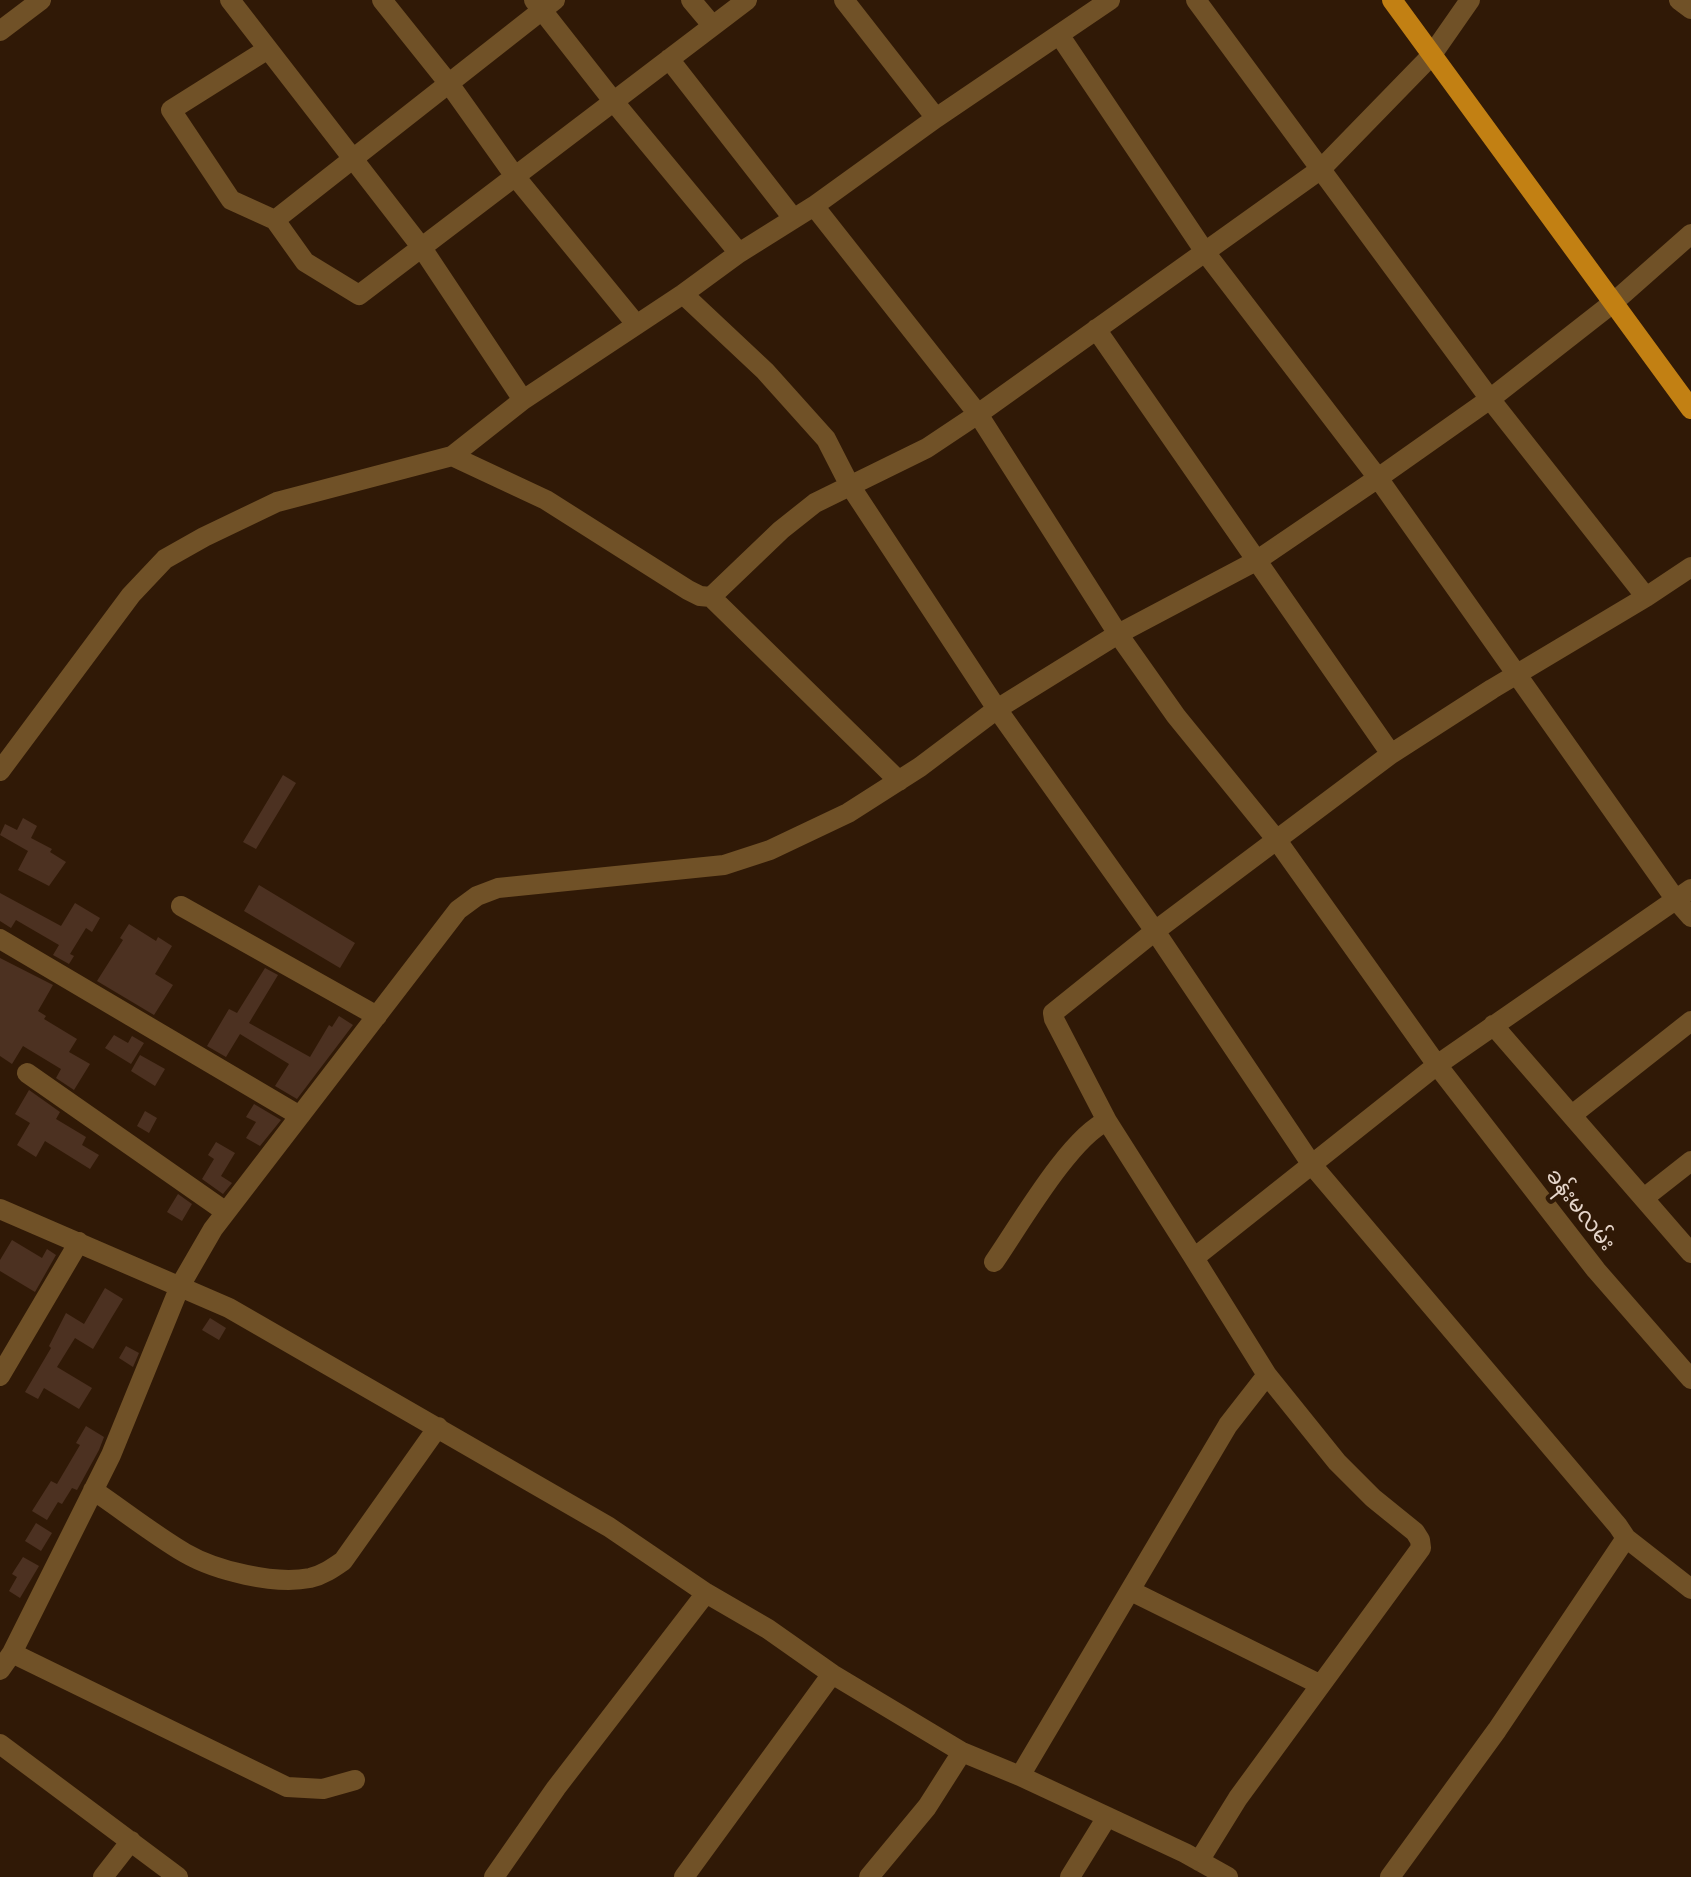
<!DOCTYPE html>
<html>
<head>
<meta charset="utf-8">
<style>
  body { margin:0 }
  canvas { display:block; background:#301906 }
</style>
</head>
<body>
<canvas width="1691" height="1877"></canvas>
<script>
const ctx = document.querySelector('canvas').getContext('2d');
ctx.lineJoin = 'round';
function fillPath(path, color) { ctx.fillStyle = color; ctx.fill(path, 'evenodd'); }
function trace(path, color, width, dash) { ctx.strokeStyle = color; ctx.lineWidth = width; ctx.lineCap = dash ? 'butt' : 'round'; ctx.setLineDash(dash || []); ctx.stroke(path); }
function label(font, color, halo, rows, align = 'center') {
  ctx.font = font + ' Lora,"Noto Sans Myanmar",serif'; ctx.lineWidth = 8; ctx.setLineDash([]); ctx.textBaseline = 'middle'; ctx.strokeStyle = halo; ctx.fillStyle = color; for (const [text, x, y, turn = 0] of rows) {
    ctx.save(); ctx.translate(x, y); ctx.rotate((+turn || 0) * Math.PI / 180); ctx.textAlign = isNaN(turn) ? turn : align; if (halo) ctx.strokeText(text, 0, 0); ctx.fillText(text, 0, 0); ctx.restore();
  }
}
fillPath(new Path2D(`
  M283 775 296 783 256 849 243 842Z
  M23 818 37 826 31 838 52 849 50 852 66 862 49 886 18 870 28 851 0 835 5 824 17 830Z
  M259 885 355 943 340 968 244 911Z
  M0 893 61 926 75 903 100 918 92 932 86 928 70 954 74 956 69 964 53 955 59 945 16 920 11 928 0 921Z
  M129 924 156 941 158 937 172 946 155 974 173 985 154 1015 97 981 123 940 120 938Z
  M0 958 53 985 38 1011 46 1016 44 1019 77 1039 69 1052 90 1064 74 1090 56 1078 61 1069 23 1046 12 1064 0 1056Z
  M265 968 278 975 249 1023 310 1057 329 1025 332 1027 339 1016 353 1025 297 1099 275 1086 289 1064 240 1034 226 1057 207 1046 229 1009 237 1013Z
  M114 1035 128 1043 132 1036 144 1043 131 1064 105 1048Z
  M140 1055 165 1069 155 1086 131 1071Z
  M29 1090 60 1112 56 1119 86 1137 82 1145 99 1155 90 1169 45 1141 36 1157 17 1145 30 1123 15 1114Z
  M254 1104 281 1120 260 1146 246 1138 256 1122 246 1117Z
  M145 1111 157 1118 149 1133 137 1126Z
  M216 1142 235 1153 221 1176 232 1183 223 1194 202 1179 214 1159 208 1155Z
  M178 1194 192 1204 182 1221 167 1212Z
  M12 1240 42 1258 47 1249 56 1255 35 1292 0 1271V1260Z
  M105 1288 123 1299 112 1317 93 1349 75 1338 57 1367 92 1388 79 1409 44 1388 38 1399 25 1392 51 1348 49 1346 66 1313 84 1324Z
  M210 1318 226 1328 219 1340 202 1330Z
  M126 1346 139 1353 133 1367 119 1358Z
  M86 1426 104 1437 99 1450 77 1490 72 1488 62 1504 58 1502 47 1520 32 1511 51 1481 57 1484 80 1445 76 1443Z
  M36 1523 52 1533 41 1551 25 1541Z
  M23 1557 39 1566 20 1598 9 1591 17 1577 12 1574Z`), '#4c3121');
trace(new Path2D(`
  M230 0 422 248 523 400 683 294 739 253 814 206
  M382 0 450 85 514 175 636 324
  M534 0 614 102 739 253
  M691 0 712 25
  M844 0 936 118 1110 0
  M1196 0 1490 399 1646 597
  M1470 0 1431 56 1321 169 978 414 1118 634 1176 716 1276 839 1437 1065 1596 1270 1691 1379
  M1679 0 1691 9
  M0 31 41 0
  M1060 36 1205 252 1378 478 1676 900 1691 917
  M268 49 171 110 231 200 275 220 305 262 359 295 747 0
  M669 59 793 218
  M275 220 555 0
  M683 294 765 371 826 439 849 484 997 709 1155 931 1312 1165 1618 1526 1626 1538
  M1096 329 1391 754
  M452 456 546 500 688 590 700 596 711 597 781 530 815 503 927 448 978 414 814 206 936 118
  M711 597 899 781
  M0 771 131 595 165 559 204 537 277 502 452 456 523 400
  M181 906 377 1016
  M0 939 300 1116
  M1493 1025 1691 1253
  M27 1073 226 1212
  M1572 1115 1691 1021
  M1644 1198 1691 1161
  M0 1209 229 1308 609 1527 706 1593 768 1629 832 1674 684 1877
  M1194 1258 1107 1121 1054 1019 1053 1013 1155 931 1391 754 1492 689 1646 597 1691 567
  M994 1262C1019 1226 1070 1137 1107 1121
  M0 1376 79 1242
  M93 1490C124 1511 153 1534 185 1553 216 1571 275 1585 310 1578 323 1575 333 1568 343 1561L438 1427
  M1131 1591 1319 1684
  M12 1653 287 1787 323 1789 355 1780
  M0 1670 12 1653 111 1455 180 1286 213 1229 458 910 477 896 498 888 724 865 770 850 848 813 920 767 997 709 1118 634 1256 561 1378 478 1490 399 1614 302 1691 234
  M832 1674 962 1752 1020 1776 1185 1853 1228 1877
  M0 1744 178 1877
  M1020 1776 1228 1425 1267 1375
  M1199 1861 1238 1798 1421 1548 1420 1540 1415 1532 1373 1498 1337 1462 1267 1375 1194 1258 1437 1065 1691 889
  M103 1877 131 1841
  M494 1877 556 1788 706 1593
  M869 1877 927 1807 962 1752
  M1070 1877 1107 1817
  M1390 1877 1497 1730 1626 1538 1691 1589`), '#705127', 20);
trace(new Path2D(`
  M1392 0 1691 409`), '#c28013', 20);
label('22px', '#e6d6cb', '#301906', [
  ["ခန်းမလမ်း",1580,1210,52]
]);
</script>
</body>
</html>
